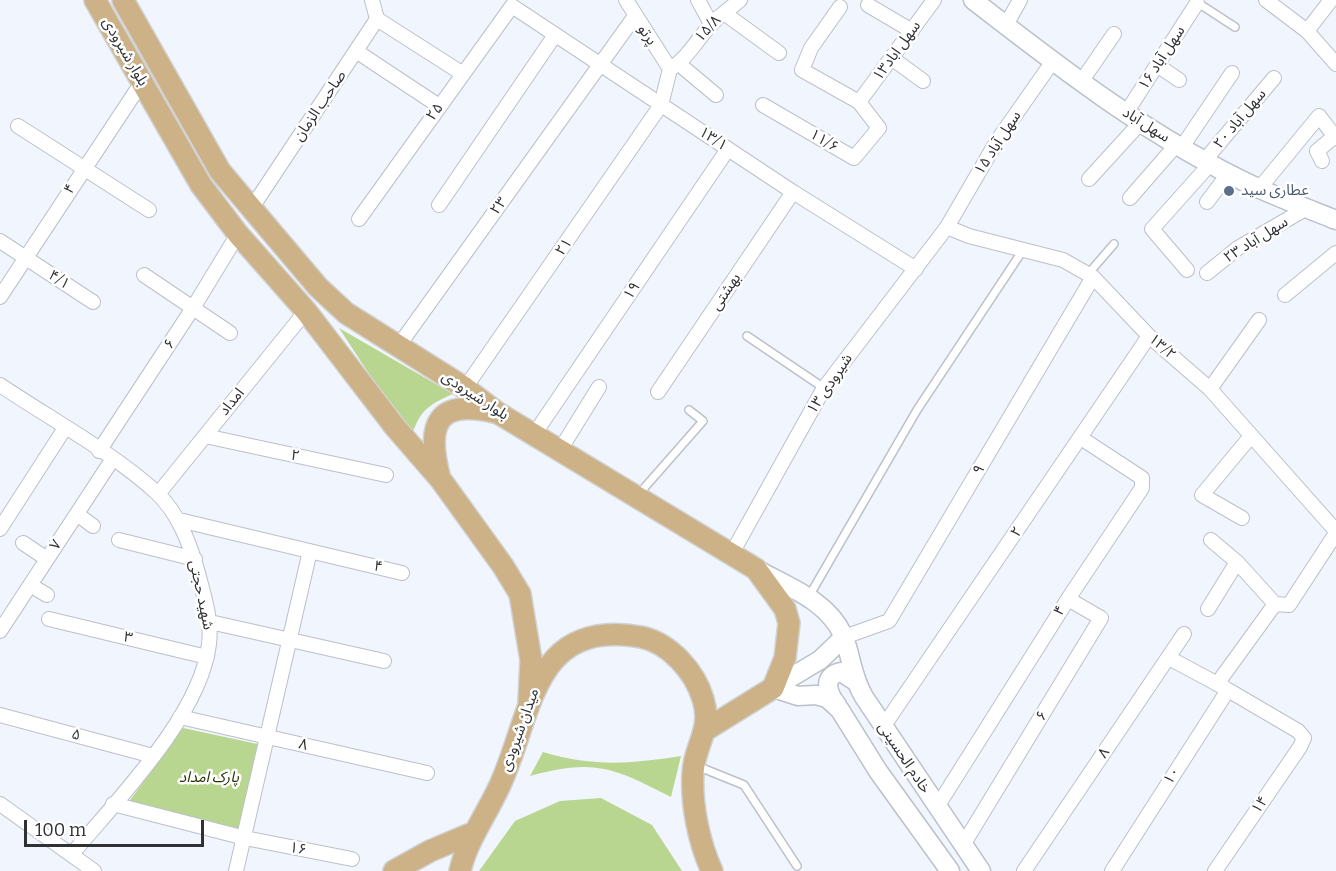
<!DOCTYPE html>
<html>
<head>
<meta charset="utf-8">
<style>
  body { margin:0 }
  #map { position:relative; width:1336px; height:871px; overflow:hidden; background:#f0f5fe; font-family:Bitter,serif }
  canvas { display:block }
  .scale { position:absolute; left:24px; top:820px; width:180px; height:27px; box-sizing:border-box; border:3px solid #2f3135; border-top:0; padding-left:8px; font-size:18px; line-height:21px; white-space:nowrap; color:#2f3135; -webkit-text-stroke:4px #fff; paint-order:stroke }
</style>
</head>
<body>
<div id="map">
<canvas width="1336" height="871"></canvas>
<div class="scale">100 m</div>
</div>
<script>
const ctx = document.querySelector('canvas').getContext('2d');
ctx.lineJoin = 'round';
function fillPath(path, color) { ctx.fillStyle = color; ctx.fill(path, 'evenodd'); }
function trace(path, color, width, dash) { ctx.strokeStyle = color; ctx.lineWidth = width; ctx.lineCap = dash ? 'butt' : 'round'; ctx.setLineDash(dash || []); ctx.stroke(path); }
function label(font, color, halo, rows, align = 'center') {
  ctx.font = font + ' Bitter,"Noto Sans Arabic",serif'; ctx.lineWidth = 5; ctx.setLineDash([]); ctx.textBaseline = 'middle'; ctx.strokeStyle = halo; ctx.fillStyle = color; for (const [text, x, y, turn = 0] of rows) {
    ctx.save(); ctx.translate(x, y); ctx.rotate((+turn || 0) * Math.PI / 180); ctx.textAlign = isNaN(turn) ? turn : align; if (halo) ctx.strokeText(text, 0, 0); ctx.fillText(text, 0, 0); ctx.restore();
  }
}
fillPath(new Path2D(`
  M339 328 453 394C427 405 419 412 411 438Z
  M183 728 262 745 242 829 128 803Z
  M543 752C594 767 629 764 681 756L671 797C614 768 595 758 530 776Z
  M601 798 652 825 682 871H479L515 821 560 801Z`), '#b9d690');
const lane = new Path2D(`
  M1195 1 1235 27
  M1088 274 1114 244
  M747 336 824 388
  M638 495 703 421 689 410
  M808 598 917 410 1023 250
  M697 766 744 785 797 866`);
const street = new Path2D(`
  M626 0 670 69
  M698 0 710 22
  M1266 0 1307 31 1336 64
  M868 5 912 31
  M840 7 811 48 802 70 859 102
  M724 13 740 0
  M377 19 463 74
  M1006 25 1020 0
  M1307 31 1331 0
  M356 51 439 106
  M893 59 923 81
  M679 64 716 95
  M1157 65 1179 80
  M670 69C692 56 702 28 724 13L779 53
  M1081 82 1114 34
  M859 102 934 0
  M763 105 854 158 879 128 859 102
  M1126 113 1197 3
  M18 126 149 210
  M1182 147 1232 73
  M1205 160 1274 78
  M1322 161 1317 151 1335 136
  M1089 179 1141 122
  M1259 189 1319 116 1336 138
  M1130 198 1177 144
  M1207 202 1229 173
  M439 205 555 35
  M251 209 377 19 372 0
  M359 219 512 6 793 192 916 269
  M947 227 969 236 1063 260 1093 277 1149 336 1210 389 1336 531
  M0 241 93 302
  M1187 270 1152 229 1211 163
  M1207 273 1238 248 1307 208
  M144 275 230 333
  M1285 295 1336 253
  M0 297 142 82
  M397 348 635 16
  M0 385C49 418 115 454 157 493 179 514 190 544 198 573 204 596 212 620 209 644 201 715 117 800 72 854
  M465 388 661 105 670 69
  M1210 389 1259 320
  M658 392 793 192
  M535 433 728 149
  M205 436 386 475
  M560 450 599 387
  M99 451 193 308 238 234
  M158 494 306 311
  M77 514 93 526
  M1242 518 1202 495 1251 436
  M179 520 402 573
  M0 529 65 428
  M119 540 195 559
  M1211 540 1237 562 1275 604 1289 605 1336 533
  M23 543 47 559
  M732 553 824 388 947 227 997 141 1053 61
  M30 585 47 595
  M1208 609 1237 562
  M49 619 207 657
  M210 622 384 661
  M0 631 112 460
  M844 637 889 621 1093 277
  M1169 658 1225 688
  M1217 684 1275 604
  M0 715 153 756
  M180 717 427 773
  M883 727 1149 336
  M0 804 94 871
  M113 804 245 838 352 859
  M937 807 1068 599 1142 488V478L1081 438
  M963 845 1101 618 1068 599
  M236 871 310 551
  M1024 871 1184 634
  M1112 871 1228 690 1298 731 1304 738 1300 747 1215 871`);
const secondary = new Path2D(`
  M973 0C1063 70 1155 141 1260 189 1285 200 1311 210 1336 220
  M756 569C788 587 827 600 843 635 852 657 851 675 864 697L981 871
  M773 688 798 696 816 695 827 698 840 710 878 771 950 871
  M773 688 820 660 844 637
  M837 705C828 694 821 676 841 672L855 681`);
const primary = new Path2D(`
  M95 0 201 185 238 234 306 311 395 427 441 480 503 566 520 594 531 660 529 701
  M123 0 220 171 318 287 346 313 465 388 498 413 756 569 785 609 789 623 785 658 773 688 707 729
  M439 475C426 423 438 399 494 412
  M394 871 430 851 475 832
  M460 871C467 840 487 814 500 785 533 713 532 618 641 637 670 643 695 672 703 699 713 730 694 745 693 773 691 804 699 843 712 871`);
trace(lane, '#bbc0c9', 10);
trace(street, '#bbc0c9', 16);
trace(secondary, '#bbc0c9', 21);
trace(primary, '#d1d2d3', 24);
trace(lane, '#fff', 7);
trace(street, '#fff', 14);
trace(secondary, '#fff', 18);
trace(primary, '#ccb286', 21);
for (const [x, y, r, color] of [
  [1229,191,6,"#5c6f8a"]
]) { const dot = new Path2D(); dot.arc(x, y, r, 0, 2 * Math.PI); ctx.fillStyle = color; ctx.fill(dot); trace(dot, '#fff', 2); }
label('15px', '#2f3135', '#fff', [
  ["۱۵/۸",708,29,-47],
  ["پرتو",647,35,56],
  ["سهل اباد۱۳",897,51,-54],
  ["بلوار شیرودی",125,52,60],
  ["سهل آباد ۱۶",1162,58,-57],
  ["صاحب الزمان",320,106,-56],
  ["۲۵",435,112,-54],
  ["سهل آباد ۲۰",1240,119,-50],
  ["سهل آباد",1146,125,32],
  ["۱۳/۱",713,139,33],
  ["۱۱/۶",824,141,31],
  ["سهل آباد ۱۵",998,143,-57],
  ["۴",70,189,-57],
  ["۲۳",499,206,-54],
  ["سهل آباد ۲۳",1256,240,-32],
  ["۲۱",564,247,-55],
  ["۴/۱",59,280,33],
  ["۱۹",632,291,-56],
  ["بهشتی",726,292,-56],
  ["۶",170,344,-56],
  ["۱۳/۲",1162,347,42],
  ["شیرودی ۱۳",830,384,-56],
  ["بلوار شیرودی",475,396,33],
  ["امداد",232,402,-51],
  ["۲",295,456,12],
  ["۹",979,470,-59],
  ["۲",1017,532,-56],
  ["۷",56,545,-57],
  ["۴",378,567,13],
  ["شهید حجتی",201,595,78],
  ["۴",1060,611,-58],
  ["۳",128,638,13],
  ["۶",1042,716,-59],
  ["میدان شیرودی",520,730,-70],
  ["۵",76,735,15],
  ["۸",303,745,13],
  ["۸",1104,753,-56],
  ["خادم الحسینی",904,758,56],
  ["۱۰",1172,776,-57],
  ["۱۴",1260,805,-55],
  ["۱۶",298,849,11]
]);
label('15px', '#4e5e75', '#fff', [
  ["عطاری سید",1241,191]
], 'left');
label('italic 15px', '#233400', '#fff', [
  ["پارک امداد",209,778]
]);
</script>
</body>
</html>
